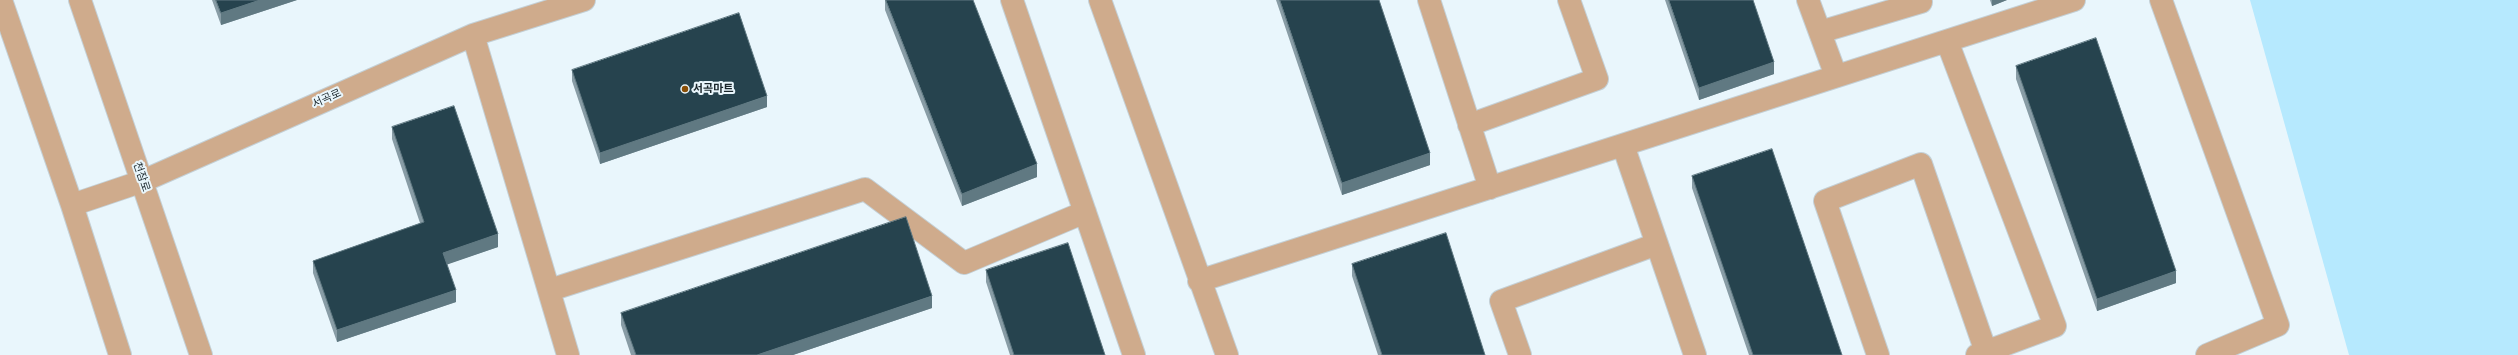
<!DOCTYPE html>
<html>
<head>
<meta charset="utf-8">
<style>
  body { margin:0 }
  canvas { display:block; background:#e9f6fc }
</style>
</head>
<body>
<canvas width="2518" height="355"></canvas>
<script>
const ctx = document.querySelector('canvas').getContext('2d');
ctx.lineJoin = 'round';
function fillPath(path, color) { ctx.fillStyle = color; ctx.fill(path, 'evenodd'); }
function trace(path, color, width, dash) { ctx.strokeStyle = color; ctx.lineWidth = width; ctx.lineCap = dash ? 'butt' : 'round'; ctx.setLineDash(dash || []); ctx.stroke(path); }
function label(font, color, halo, rows, align = 'center') {
  ctx.font = font + ' "Roboto Condensed","Noto Sans KR",sans-serif'; ctx.lineWidth = 4; ctx.setLineDash([]); ctx.textBaseline = 'middle'; ctx.strokeStyle = halo; ctx.fillStyle = color; for (const [text, x, y, turn = 0] of rows) {
    ctx.save(); ctx.translate(x, y); ctx.rotate((+turn || 0) * Math.PI / 180); ctx.textAlign = isNaN(turn) ? turn : align; if (halo) ctx.strokeText(text, 0, 0); ctx.fillText(text, 0, 0); ctx.restore();
  }
}
fillPath(new Path2D(`
  M2250 0H2518V355H2349Z`), '#b6e9fe');
const minor = new Path2D(`
  M1 0 72 205 120 355
  M80 0 201 355
  M1012 0 1134 355
  M1100 0 1227 355
  M1429 0 1490 188
  M1808 0 1836 76
  M2161 0 2278 325 2207 355
  M1820 32 1921 2 1920 0
  M473 35 568 355
  M1947 41 2055 326 1977 355
  M1469 125 1597 79 1569 0
  M1623 145 1695 355
  M72 205 143 181 473 35 584 0
  M1199 281 2074 0
  M550 290 865 189 964 263 1085 212
  M1520 355 1501 301 1657 244
  M1878 355 1825 201 1921 164 1986 352`);
trace(minor, '#c4d0d6', 24);
trace(minor, '#cfab8c', 22);
fillPath(new Path2D(`
  M212 0H297L221 25Z
  M885 0H973L1037 177 962 206 885 10Z
  M1276 0H1379L1430 165 1342 195Z
  M1665 0H1753L1774 74 1699 100Z
  M1990 0H2007L1992 6Z
  M2016 66 2176 283 2097 311 2016 79Z
  M572 70 767 107 600 164 572 81Z
  M392 127 498 247 447 264 456 302 337 342 313 273V261L420 223 392 139Z
  M1692 176 1842 355H1749L1692 188Z
  M1352 264 1485 355H1378L1352 276Z
  M986 270 1105 355H1010L986 282Z
  M932 308 793 355H631L621 325V313Z`), '#889ca5');
fillPath(new Path2D(`
  M260 0H297L221 25V13Z
  M1992 0H2007L1992 6Z
  M1774 62V74L1699 100V88Z
  M767 96V107L600 164V153Z
  M1430 153V165L1342 195V183Z
  M1037 164V177L962 206V194Z
  M498 234V247L443 266V253Z
  M2176 271V283L2097 311V299Z
  M456 290V302L337 342V330Z
  M932 296V308L793 355H757Z`), '#607982');
const building = new Path2D(`
  M216 0H260L221 13Z
  M886 0H973L1037 164 962 194Z
  M1280 0H1379L1430 153 1342 183Z
  M1669 0H1753L1774 62 1699 88Z
  M739 13 767 96 600 153 572 70Z
  M2096 38 2176 271 2097 299 2016 66Z
  M454 106 498 234 443 253 456 290 337 330 313 261 424 222 392 127Z
  M1772 149 1842 355H1753L1692 176Z
  M906 217 932 296 757 355H636L621 313Z
  M1446 233 1485 355H1382L1352 264Z
  M1068 243 1105 355H1014L986 270Z`);
fillPath(building, '#26434e');
trace(building, '#607982', 1);
for (const [x, y, r, color] of [
  [685,89,4,"#884e06"]
]) { const dot = new Path2D(); dot.arc(x, y, r, 0, 2 * Math.PI); ctx.fillStyle = color; ctx.fill(dot); trace(dot, '#e9f6fc', 1.5); }
label('bold 11px', '#19252a', '#e9f6fc', [
  ["서곡마트",693,89]
], 'left');
label('11px', '#19252a', '#e9f6fc', [
  ["서곡로",327,99,-24],
  ["천잠로",141,177,71]
]);
</script>
</body>
</html>
